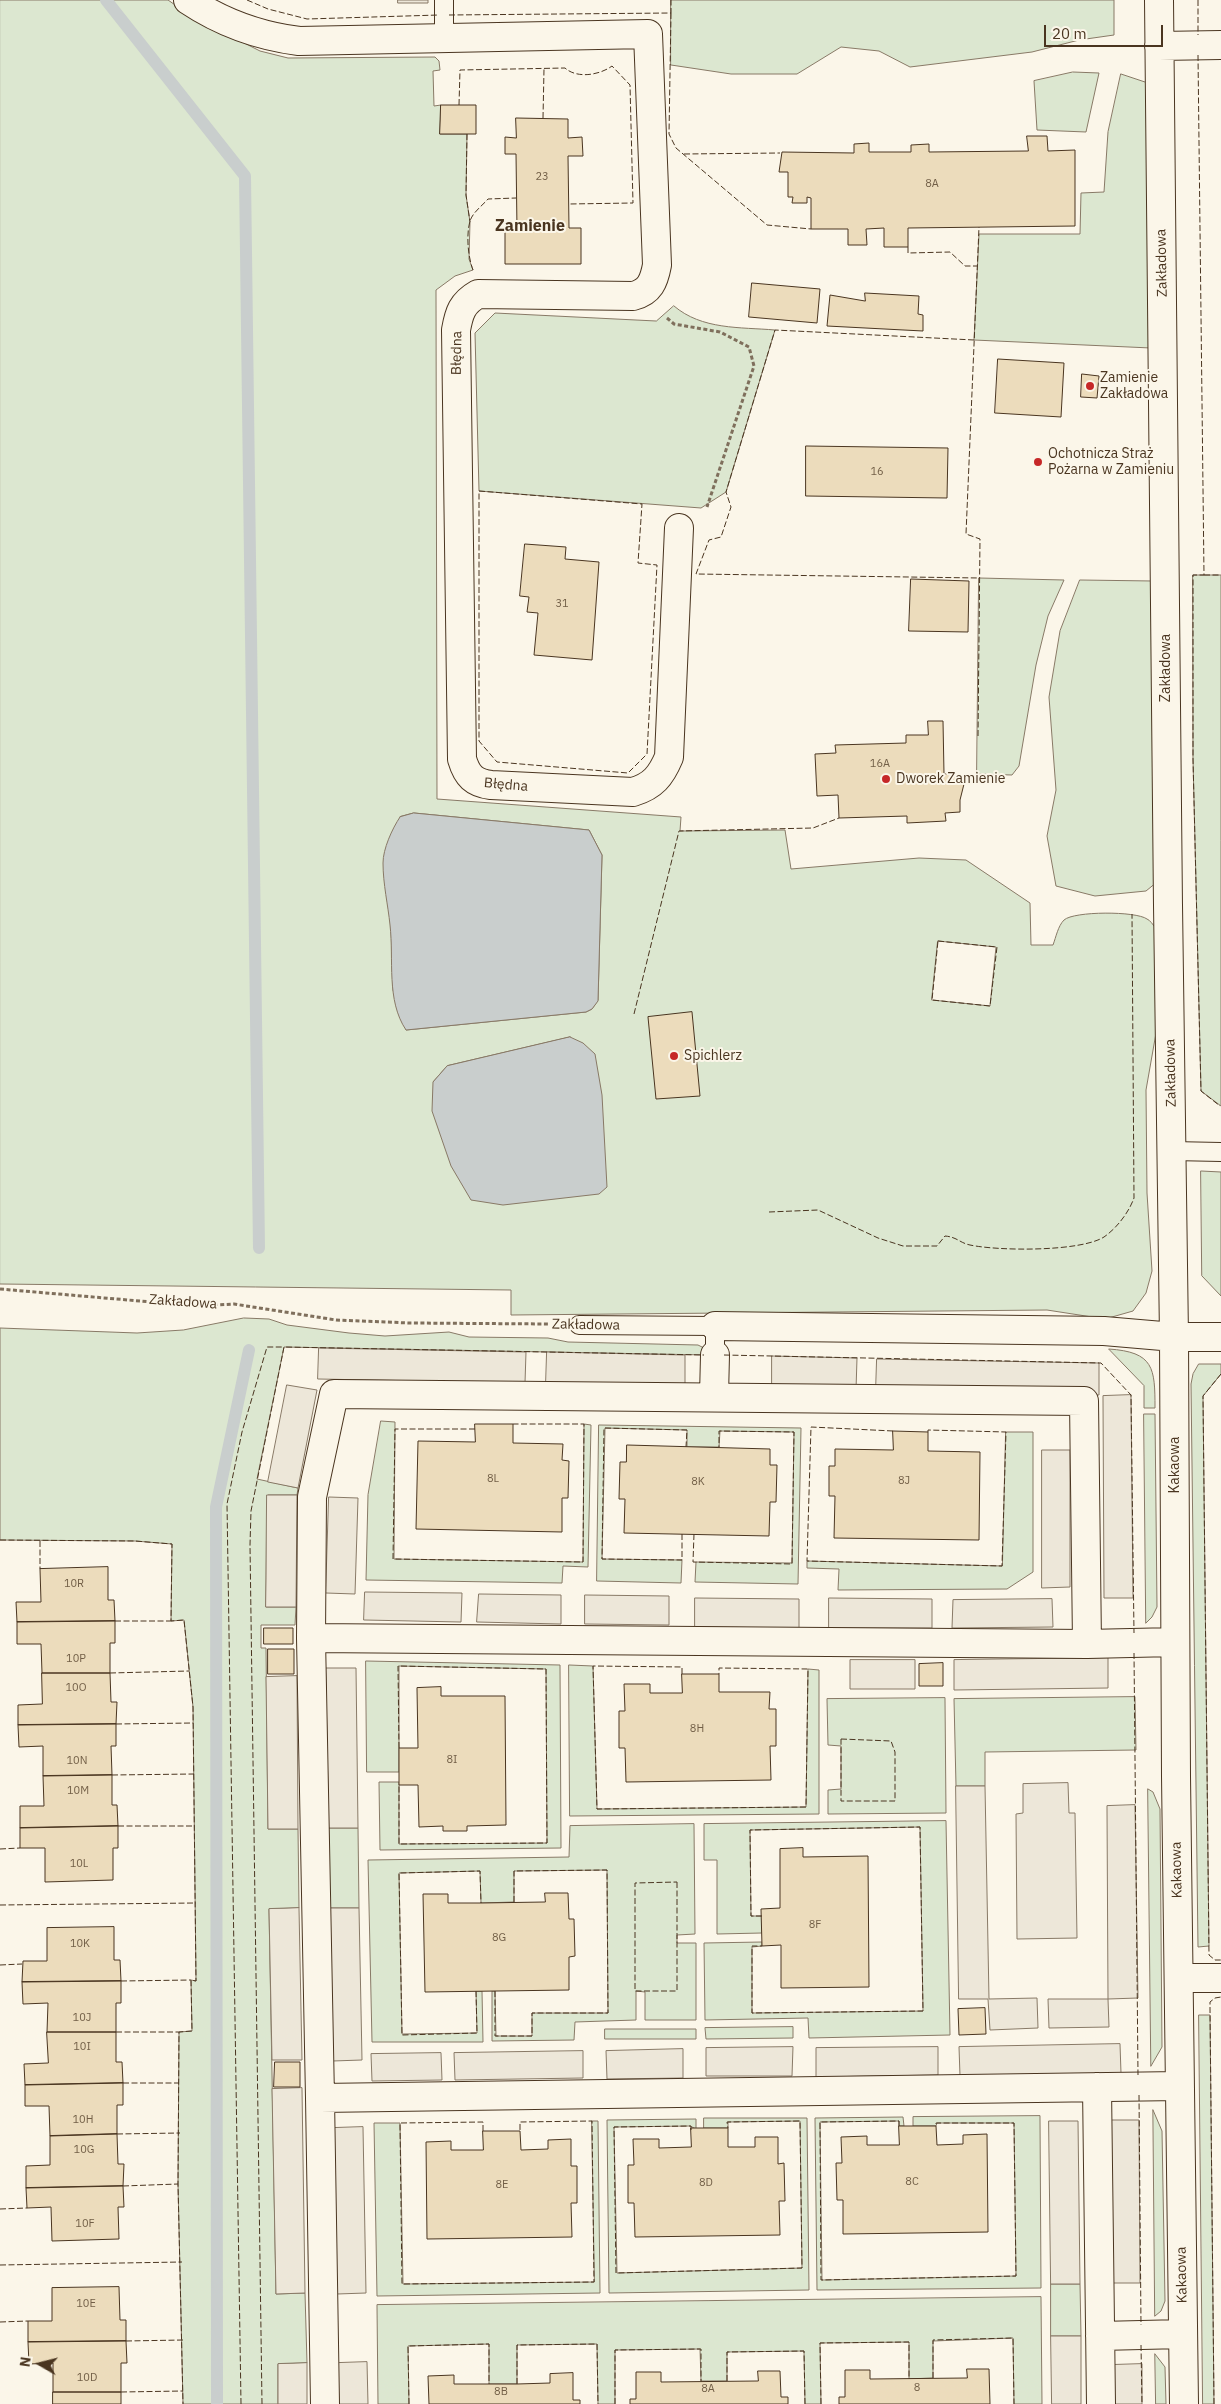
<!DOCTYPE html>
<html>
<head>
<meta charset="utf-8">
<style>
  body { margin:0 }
  #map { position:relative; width:1221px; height:2404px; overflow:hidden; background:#fbf6e9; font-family:"IBM Plex Sans",sans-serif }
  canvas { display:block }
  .north { position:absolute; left:15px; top:2339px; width:50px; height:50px; -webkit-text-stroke:4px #fbf6e9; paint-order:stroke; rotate:278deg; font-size:14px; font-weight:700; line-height:20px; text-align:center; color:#4a3520 }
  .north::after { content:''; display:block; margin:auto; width:18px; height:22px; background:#4a3520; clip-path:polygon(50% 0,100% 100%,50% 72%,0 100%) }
  .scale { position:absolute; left:1044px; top:25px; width:119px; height:22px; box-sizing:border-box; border:2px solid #4a3520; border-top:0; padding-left:6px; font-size:15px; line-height:18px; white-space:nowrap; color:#4a3520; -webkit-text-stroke:4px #fbf6e9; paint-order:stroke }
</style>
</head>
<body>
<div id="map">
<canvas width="1221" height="2404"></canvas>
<div class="north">N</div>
<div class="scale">20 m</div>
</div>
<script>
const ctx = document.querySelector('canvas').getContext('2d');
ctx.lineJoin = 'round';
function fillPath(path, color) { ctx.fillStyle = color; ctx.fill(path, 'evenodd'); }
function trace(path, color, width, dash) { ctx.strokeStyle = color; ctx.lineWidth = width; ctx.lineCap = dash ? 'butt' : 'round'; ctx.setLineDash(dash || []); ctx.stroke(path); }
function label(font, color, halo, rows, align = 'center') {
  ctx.font = font + ' "IBM Plex Sans",sans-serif'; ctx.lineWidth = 4; ctx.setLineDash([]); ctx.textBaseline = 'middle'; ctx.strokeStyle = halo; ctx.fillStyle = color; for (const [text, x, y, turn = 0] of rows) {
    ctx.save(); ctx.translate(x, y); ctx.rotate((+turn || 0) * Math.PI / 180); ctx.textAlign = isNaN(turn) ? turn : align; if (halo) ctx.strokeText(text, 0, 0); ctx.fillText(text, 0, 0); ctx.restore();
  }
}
const green = new Path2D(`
  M0 0H168L191 16 260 51 288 58 435 57 439 61 440 70 433 71 434 106 441 105 440 134H467L466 195 470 222 469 259 473 270 455 276 436 290 437 799 681 817 680 831 785 830 791 869 919 858 966 860 1030 903 1031 945H1053C1056 937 1058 926 1064 920 1074 911 1136 911 1147 919 1150 920 1153 925 1155 927L1159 1016 1146 1090 1147 1193 1152 1271 1146 1293 1133 1311 1105 1319 1047 1310 511 1315V1290L0 1284ZM414 813 589 830 602 855 598 1000 592 1009 586 1012 406 1030 393 990 391 927 400 817ZM938 941 996 947 990 1006 932 1000ZM570 1037 433 1082 447 1066Z
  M671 0H1114V35L1079 40 1032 52 910 67 879 51 841 47 797 74H731L671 65Z
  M1073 72 1099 73 1086 132 1037 130 1034 81Z
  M1121 74 1148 83 1151 348 974 340 979 234H1080L1081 193 1104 192 1108 132Z
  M674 306C702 330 740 327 775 330L726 492 701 508 479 491 475 333 495 313 656 321Z
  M1193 575H1221V1106L1201 1091 1193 759Z
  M979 578 1064 580 1048 616 1036 665 1019 766 1012 775 977 774Z
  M1080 580 1153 581 1157 882 1146 891 1095 896 1056 886 1047 836 1056 790 1049 697 1060 631Z
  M1201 1171 1221 1172V1296L1202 1276Z
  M244 1318 269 1319 287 1325 349 1333 385 1336 449 1332 469 1337 548 1338 568 1342 698 1345 706 1349 708 1355 284 1347 257 1479 298 1488 297 1495H268L266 1607H296L295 1625H261V1648H266L268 1829H298L299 1908 269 1909 276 2294 305 2293 307 2363 278 2364V2404H183L178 2184 179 2032 192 2031 191 1980 196 1981 193 1707 184 1620 171 1621 172 1544 135 1541 0 1540V1328L137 1333 183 1330Z
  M1109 1349C1154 1352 1155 1368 1155 1408H1144V1386Z
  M1199 1364H1221V1374L1203 1396 1209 1946 1198 1947 1191 1384 1193 1374Z
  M1144 1414H1155L1157 1607 1152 1617 1146 1623Z
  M381 1421 395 1422 394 1559 583 1562 584 1424 591 1425 588 1567 563 1566 562 1583 366 1580 368 1495Z
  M599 1425 801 1428 798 1584 695 1582 696 1562 792 1563 794 1432 720 1431 719 1447H687V1430L605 1428 602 1559 682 1560 681 1583 597 1581Z
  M1006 1432H1033V1572L1007 1589 838 1590 839 1569 807 1568V1561L1002 1566Z
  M366 1661 560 1665 561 1848 380 1850 379 1782H399V1844L547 1843 546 1669 399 1666V1772H367Z
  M569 1665 593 1666 597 1809 806 1807 808 1669 819 1670V1814L570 1816Z
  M1135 1697 1136 1750 985 1752V1786H956L954 1699Z
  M945 1698 946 1813 828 1814V1790L841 1789V1746L828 1745 827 1699Z
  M1148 1789 1153 1792 1160 1809 1162 2047 1151 2066Z
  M946 1821 950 2035 809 2038 808 2018 705 2020 704 1943 762 1942V1946L752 1947V2013L923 2011 920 1827 750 1830 751 1916H762V1933L717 1934V1860H704V1824Z
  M694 1824 695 1934 677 1935V1943H696V2020H645V1992L636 1991V2020L575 2022 574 2040 492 2041V1991H495L496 2036H532V2013H608L607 1870 514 1871V1902L481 1903 480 1871 399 1873 402 2034 477 2033 476 1991H482L483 2042H372L368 1860 569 1857 570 1826Z
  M329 1828H358L359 1908H330Z
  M1199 2015H1210L1214 2404H1203Z
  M793 2027V2038L706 2039 705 2028Z
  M605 2029H696V2039H605Z
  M1153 2110 1162 2131 1165 2301 1161 2311 1155 2316Z
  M1040 2116 1041 2288 817 2290 815 2118 903 2117 904 2126H899V2121L820 2122 822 2280 1016 2276 1014 2123H937L936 2126H913V2117Z
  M704 2118H807L809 2290 609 2293 607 2120 696 2119V2129L690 2126 614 2127 617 2273 802 2268 800 2121 728 2122V2128H704Z
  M592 2121H598L600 2293 377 2296 374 2123H400L403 2284 594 2282Z
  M1051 2284H1080L1081 2336H1051Z
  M1041 2297 1042 2404H1014L1013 2338 933 2341V2378L909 2379V2342L820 2343 821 2404H805L804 2351 727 2352V2381H701L700 2349 615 2350V2404H598L597 2344 517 2345V2384H489V2344L408 2346 409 2404H378L377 2305Z
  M1155 2354 1165 2367 1166 2404H1156Z`);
fillPath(green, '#dce7d0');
trace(green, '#887966', 1);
const parking = new Path2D(`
  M398 0H428V3H398Z
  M319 1348 526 1352 525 1383 318 1379Z
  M547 1352 685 1355V1386L546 1383Z
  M772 1356 857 1358 856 1390 772 1388Z
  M877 1359 1099 1363V1395L876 1390Z
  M287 1385 317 1390 298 1488 268 1482Z
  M1131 1395 1133 1598H1104L1103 1396Z
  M1042 1450H1070V1587L1042 1588Z
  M267 1495H297L296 1607H266Z
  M329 1497 358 1498 355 1594 326 1593Z
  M365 1592 462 1593 461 1622 364 1620Z
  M479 1594 561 1595V1624L477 1622Z
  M585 1595 669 1596V1625L585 1624Z
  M695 1598 799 1599V1628L695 1627Z
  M829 1598 932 1599V1628H829Z
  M1052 1599 1053 1627 952 1628 953 1600Z
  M1108 1658V1688L954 1690V1660Z
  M915 1660V1689H850V1660Z
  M326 1668H356L358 1828H329Z
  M297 1676 298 1829H268L266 1677Z
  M1068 1783 1069 1813H1075L1077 1938 1017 1939 1016 1814 1023 1813V1784Z
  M956 1786H985L989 1999 1037 1998 1038 2028 990 2030 988 1999H959Z
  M1135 1805 1138 1998 1108 1999 1109 2027 1049 2028 1048 1999H1108L1107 1806Z
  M299 1908 302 2060H272L269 1909Z
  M330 1908H359L362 2060 333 2061Z
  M1120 2044 1121 2073 960 2076 959 2047Z
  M793 2047 792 2076H706V2048Z
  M938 2047V2075L816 2077V2048Z
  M683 2049V2078L607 2079 606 2051Z
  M583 2051V2078L455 2080 454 2053Z
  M441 2053 442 2080 372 2081 371 2054Z
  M302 2088 305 2293 276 2294 272 2089Z
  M1111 2120H1139L1140 2283H1112Z
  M1049 2121H1078L1080 2284H1051Z
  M363 2127 366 2293 337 2294 333 2128Z
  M1051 2336H1081V2404H1052Z
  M367 2362 368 2404H338V2363Z
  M307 2363V2404H278V2364Z
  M1142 2364V2404H1112L1111 2365Z`);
fillPath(parking, '#ede7d9');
trace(parking, '#887966', 1);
const water = new Path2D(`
  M414 813 589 830 602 855 598 1001 592 1009 586 1012 406 1030C386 1000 394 960 390 925 388 905 383 884 383 863 383 849 392 829 400 817Z
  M570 1037 583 1043 595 1054 602 1095 607 1187 599 1194 503 1205 471 1200 451 1166 432 1111 433 1082 447 1066Z`);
fillPath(water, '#c9cecd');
trace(water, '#887966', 1);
trace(new Path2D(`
  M106 0 245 176 259 1248
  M217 2404 216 1507 249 1350`), '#c9cecd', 12);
const building = new Path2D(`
  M441 105H476V134H440Z
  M516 118 568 119V138L582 137 583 156H568L569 228H581V264H505V230H517L516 154H505V137L516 138Z
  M1027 136H1047L1048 151 1075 150V226L908 228V247H884V228L866 229 867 245H848V229H811V198L807 197V203H792L793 197H788V172H779L782 152 854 153V144L869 143V152H911V145L929 144V152L1028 151Z
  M752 283 820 289 817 323 749 317Z
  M865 293 919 296 918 314 923 315V331L827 326 830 295 865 301Z
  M998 359 1064 363 1061 417 995 413Z
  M1082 374 1099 376 1097 398 1081 397Z
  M806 446 948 448 947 498 806 496Z
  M525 544 566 547 565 559 599 562 592 660 534 655 538 613 527 612 529 597 520 596Z
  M911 579 969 581 968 632 909 631Z
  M928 721H943L944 774H956L964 784 960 800V812L945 813 946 821 907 823V816L839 818 838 795 817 796 815 754 836 753 835 745 906 743V735H928Z
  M692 1012 700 1096 656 1099 648 1017Z
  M475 1424H513V1443L563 1444 562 1460 569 1461 568 1498H562V1532L416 1529 418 1441 475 1442Z
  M893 1431 928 1432V1451L980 1452 979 1540 834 1538 835 1496H829V1466H835V1449L893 1450Z
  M627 1445 770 1449V1465H777L776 1502H770L769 1536 624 1533 625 1499H619L620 1462H626Z
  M108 1567V1600H114L115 1621 17 1622 16 1602H41L40 1569Z
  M115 1621V1643H110V1673H42L41 1644H17V1622Z
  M264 1628H293V1644H264Z
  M268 1649H294V1674H268Z
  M943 1663V1686H919V1664Z
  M42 1673H110L111 1702H117L116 1724 18 1725V1705L42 1704Z
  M682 1674H719V1692H770L769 1709H776V1746H770L771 1780 626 1782 625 1748H619V1711H625L624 1684H650V1693H682Z
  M441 1687V1696H505L506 1825 467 1826V1831H443V1826L419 1827 418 1785H399V1748H418L417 1688Z
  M116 1724V1746H111L112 1775 43 1776V1746L19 1747 18 1725Z
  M112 1775V1805H117L118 1826 20 1828V1806H44L43 1776Z
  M118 1826V1848H113V1880L45 1882V1848H20V1828Z
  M803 1848V1857L868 1856 869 1987 781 1988V1945L762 1946 761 1909 780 1908V1849Z
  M545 1893H568L569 1919H574L575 1956 569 1957V1990L425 1992 423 1894H448V1903H481L545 1902Z
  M114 1927V1960H120L121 1981 22 1982 23 1961H47V1928Z
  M121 1981V2003H116V2032H47L48 2003 23 2004 22 1982Z
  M985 2008 986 2034 959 2035 958 2009Z
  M47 2032H116V2062H122L123 2083 25 2085 24 2064 48 2063Z
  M275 2062H300V2087H274Z
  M123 2083V2105H117V2134L50 2136 49 2106H25V2085Z
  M899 2126H936L937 2145 963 2144V2135L987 2134 988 2232 843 2234V2200H837L836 2163H842L841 2137 867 2136V2145H899Z
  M691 2128H728V2147H755V2137H778V2164L784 2163 785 2201H779L780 2235 635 2237 634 2203H628V2165H634L633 2139H659V2148L691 2147Z
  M483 2131H520L521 2150 548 2149V2140L571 2139V2166H577V2203H571L572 2237 427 2239 426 2142 451 2141V2150H483Z
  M117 2134 118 2164H124L123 2186 26 2188V2166L50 2165V2136Z
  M123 2186 124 2207H118L119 2239 52 2241 51 2207 27 2208 26 2188Z
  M119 2287 120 2320H126V2341L28 2342V2321H52V2288Z
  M126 2341 127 2363H121V2392H53V2363L29 2364 28 2342Z
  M967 2369H989L990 2404H839V2397H845V2370H870V2379L967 2378Z
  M758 2371H780L781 2397H788V2404H630V2399H636V2372H661V2382L758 2381Z
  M573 2373V2400H580V2404H429L428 2376 454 2375V2384H517L550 2383V2374Z
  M53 2392H121V2404H53Z`);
fillPath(building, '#ecdcbc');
trace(building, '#4a3520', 1);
const service = new Path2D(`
  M444 39V0
  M1172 1151 1221 1152
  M579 1325 715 1326V1355`);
const minor = new Path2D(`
  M188 0C221 22 259 36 299 41L648 34 657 265C654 281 650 292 633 296L478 294C462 303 459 313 456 330L462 759C467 776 474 783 491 785L633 792C653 786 661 776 669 757L679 528
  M1159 0 1168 905 1174 1337 1176 1776 1184 2404
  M1159 46 1221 45
  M715 1326 1104 1331 1174 1337H1221
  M714 1396 715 1355
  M311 1638 1087 1644 1084 1401 334 1394 312 1497 311 1638 320 2098
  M1087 1644 1175 1642
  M1179 1978H1221
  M1097 2087 1101 2404
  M1100 2336 1183 2334
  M325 2404 320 2098 1179 2086`);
trace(service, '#4a3520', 20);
trace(minor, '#4a3520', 30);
trace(new Path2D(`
  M667 318 674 324 720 332 749 347 754 366 707 507
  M0 1289 198 1306 234 1304 336 1320 410 1323 550 1324`), '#7f6f5c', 3, [4, 2.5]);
trace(service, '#fbf6e9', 18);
trace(minor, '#fbf6e9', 28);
trace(new Path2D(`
  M247 0 268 9 307 19 439 15
  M1198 0V35
  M671 13 669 134 676 148 767 225 811 229
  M449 15 671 13V0
  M1198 55 1204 575H1193V759L1201 1091 1220 1106
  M459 105 460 70 565 68C577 79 600 75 612 66L630 85 633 203 569 204
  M543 118 544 69
  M467 134 466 195 470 222
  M684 154 780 153
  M908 247V253L950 252 965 266H978
  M473 270C468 257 466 235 470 221 473 212 482 206 488 199L516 198
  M974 340 775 330 726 492 731 507 721 537 709 540 696 574 979 578
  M479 491 642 504 638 563 657 565 647 754 628 773 497 762 479 741Z
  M1204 575H1221
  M978 736 980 539 966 534 979 227
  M938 941 997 947 990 1006 932 1000Z
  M634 1014 679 831 813 828 839 818
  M769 1212 818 1210 878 1238 903 1246H937L945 1236C957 1237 960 1243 970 1245 998 1251 1080 1252 1104 1237 1117 1228 1129 1212 1134 1198L1132 914
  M724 1355 1101 1363 1131 1395 1134 1633
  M1221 1374 1203 1396 1209 1955 1215 1960H1221
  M475 1429H395L393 1559 583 1562 584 1424H513
  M893 1431 811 1427 807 1561 1002 1566 1006 1432 928 1430V1432
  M682 1534V1560L602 1559 604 1428 687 1430 686 1447
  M694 1534 693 1562 792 1564 794 1432 719 1431V1447
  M0 1540 135 1541 172 1544 171 1621 184 1620 193 1707 196 1981 191 1980 192 2031 179 2032 178 2184 183 2404
  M40 1541V1569
  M115 1621H171
  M1134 1653 1138 2075
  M110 1673 189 1671
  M682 1674V1667L593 1666 597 1809 806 1807 808 1669 719 1668V1674
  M116 1724 193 1723
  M841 1739 891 1741 895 1752V1801H841Z
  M399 1748 398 1666 546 1669 547 1843 399 1844V1785
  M112 1775 194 1774
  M118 1826H195
  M0 1849 20 1848
  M677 1882V1991H635V1883Z
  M0 1905 196 1903
  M762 1916H751L750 1830 920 1827 923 2011 752 2013V1946H762
  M0 1965 22 1964
  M121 1981 191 1980
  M476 1991 477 2033 402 2035 399 1873 480 1871 481 1903
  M495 1991V2036H532V2013H608L607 1870 514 1871V1902
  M116 2032H179
  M123 2083H179
  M1139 2095 1141 2325
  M899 2126V2121L820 2122 821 2280 1016 2276 1014 2123H936V2126
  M691 2130V2126L614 2127 616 2273 802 2268 800 2121 727 2122 728 2128
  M483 2131V2122L400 2123 402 2284 594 2282 592 2121 520 2122V2131
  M117 2134 180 2133
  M123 2186 178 2184
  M0 2209 27 2208
  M0 2265 182 2262
  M0 2322 28 2321
  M126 2341 183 2340
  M1141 2345 1142 2404
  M933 2378V2340L1013 2338 1014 2404
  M727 2381V2352L804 2351 805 2404
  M517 2384V2345L597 2344 598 2404
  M121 2392 183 2391
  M241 2404 227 1504 242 1432 267 1347H284
  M262 2404 250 1545 251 1511 284 1347 704 1355
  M409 2404 408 2346 489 2344V2384
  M615 2404V2350L701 2349V2381
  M821 2404 820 2343 909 2342V2379
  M1214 2404 1210 2009V2002L1215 1998 1221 1997`), '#4a3520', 1, [6, 2.5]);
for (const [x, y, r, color] of [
  [1090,386,5,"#c62828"],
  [1038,462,5,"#c62828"],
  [886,779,5,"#c62828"],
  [674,1056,5,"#c62828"]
]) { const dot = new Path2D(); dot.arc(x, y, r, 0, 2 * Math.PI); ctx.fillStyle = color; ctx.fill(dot); trace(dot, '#fbf6e9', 2); }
label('11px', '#725f47', null, [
  ["23",542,177],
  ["8A",932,184],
  ["16",877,472],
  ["31",562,604],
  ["16A",880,764],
  ["8L",493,1479],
  ["8J",904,1481],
  ["8K",698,1482],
  ["10R",74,1584],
  ["10P",76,1659],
  ["10O",76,1688],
  ["8H",697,1729],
  ["8I",452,1760],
  ["10N",77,1761],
  ["10M",78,1791],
  ["10L",79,1864],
  ["8F",815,1925],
  ["8G",499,1938],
  ["10K",80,1944],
  ["10J",82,2018],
  ["10I",82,2047],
  ["10H",83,2120],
  ["10G",84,2150],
  ["8C",912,2182],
  ["8D",706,2183],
  ["8E",502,2185],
  ["10F",85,2224],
  ["10E",86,2304],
  ["10D",87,2378],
  ["8",917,2388],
  ["8A",708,2389],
  ["8B",501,2392]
]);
label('14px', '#4a3520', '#fbf6e9', [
  ["Zakładowa",1162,263,-91],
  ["Błędna",457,353,-89],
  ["Zakładowa",1166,668,-90],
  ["Błędna",506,785,5],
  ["Zakładowa",1171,1073,-91],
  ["Zakładowa",183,1302,4],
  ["Zakładowa",586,1325,1],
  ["Kakaowa",1175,1465,-90],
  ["Kakaowa",1177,1870,-91],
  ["Kakaowa",1182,2275,-91]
]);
label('14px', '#4a3520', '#fbf6e9', [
  ["Zamienie",1100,378],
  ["Zakładowa",1100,394],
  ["Ochotnicza Straż",1048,454],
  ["Pożarna w Zamieniu",1048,470],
  ["Dworek Zamienie",896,779],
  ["Spichlerz",684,1056]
], 'left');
label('bold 16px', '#4a3520', '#fbf6e9', [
  ["Zamienie",530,226]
]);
</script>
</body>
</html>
